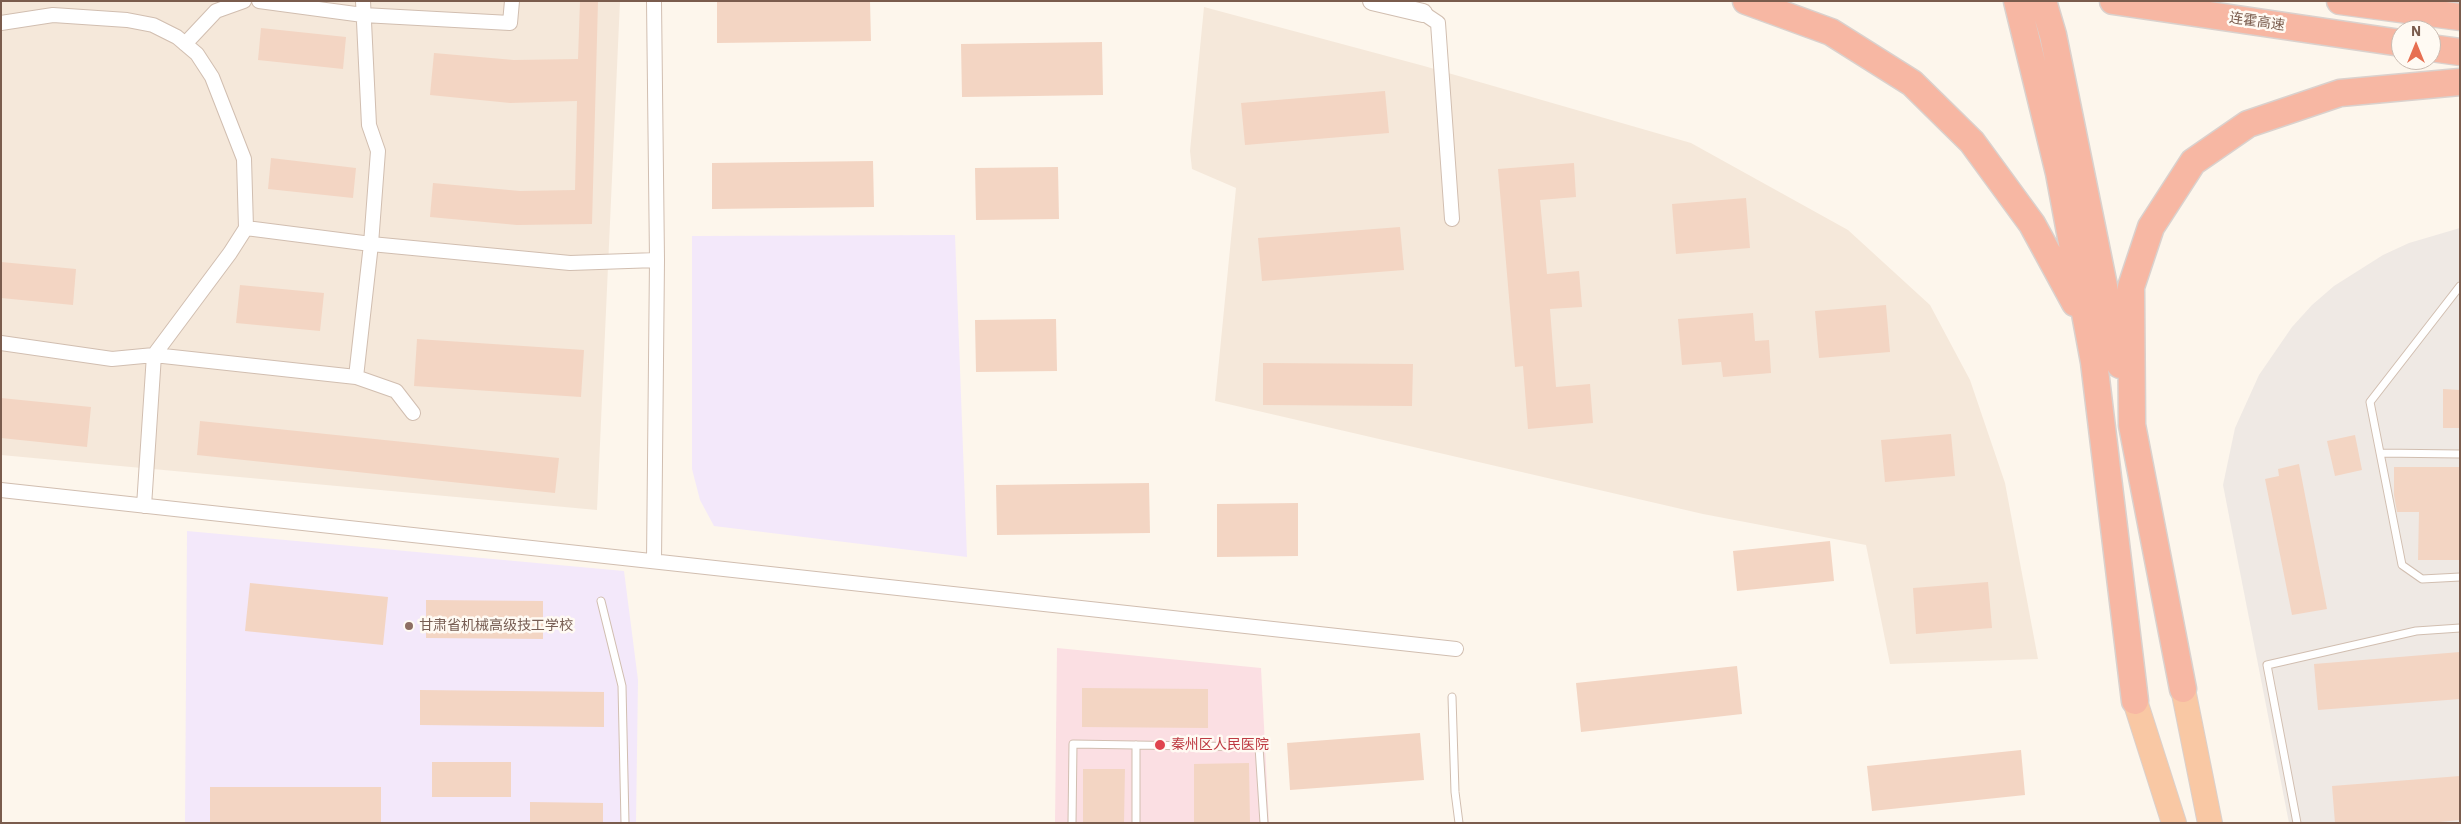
<!DOCTYPE html>
<html>
<head>
<meta charset="utf-8">
<style>
  body { margin:0 }
  #map { position:relative; width:2461px; height:824px; overflow:hidden; background:#fdf6ec; font-family:"IBM Plex Sans",sans-serif }
  canvas { display:block }
  .frame { position:absolute; inset:0; border:2px solid #7a5c4d; pointer-events:none }
  .north { position:absolute; left:2391px; top:20px; width:50px; height:50px; box-sizing:border-box; background:#fffaf3; border:1px solid #cabbb1; border-radius:50%; rotate:0deg; font-size:14px; font-weight:700; line-height:20px; text-align:center; color:#7a5c4d }
  .north::after { content:''; display:block; margin:auto; width:18px; height:22px; background:#e76f51; clip-path:polygon(50% 0,100% 100%,50% 72%,0 100%) }
</style>
</head>
<body>
<div id="map">
<canvas width="2461" height="824"></canvas>
<div class="frame"></div>
<div class="north">N</div>
</div>
<script>
const ctx = document.querySelector('canvas').getContext('2d');
ctx.lineJoin = 'round';
function fillPath(path, color) { ctx.fillStyle = color; ctx.fill(path, 'evenodd'); }
function trace(path, color, width, dash) { ctx.strokeStyle = color; ctx.lineWidth = width; ctx.lineCap = dash ? 'butt' : 'round'; ctx.setLineDash(dash || []); ctx.stroke(path); }
function label(font, color, halo, rows, align = 'center') {
  ctx.font = font + ' "IBM Plex Sans","Noto Sans SC",sans-serif'; ctx.lineWidth = 5; ctx.setLineDash([]); ctx.textBaseline = 'middle'; ctx.strokeStyle = halo; ctx.fillStyle = color; for (const [text, x, y, turn = 0] of rows) {
    ctx.save(); ctx.translate(x, y); ctx.rotate((+turn || 0) * Math.PI / 180); ctx.textAlign = isNaN(turn) ? turn : align; if (halo) ctx.strokeText(text, 0, 0); ctx.fillText(text, 0, 0); ctx.restore();
  }
}
fillPath(new Path2D(`
  M1 1H620L597 510 1 455Z
  M1204 7 1424 66 1691 143 1848 230 1930 305 1970 380 2005 483 2038 659 1890 664 1866 545 1703 514 1215 401 1236 188 1192 169 1190 151Z`), '#f5e8da');
fillPath(new Path2D(`
  M2460 228V823H2289L2223 485 2235 428 2259 375 2292 327 2312 305 2334 286 2383 255 2409 243Z`), '#efe9e4');
fillPath(new Path2D(`
  M955 235 967 557 714 526 700 500 692 469V236Z
  M187 531 624 571 638 680 636 823H185Z`), '#f3e8fa');
fillPath(new Path2D(`
  M1057 648 1261 668 1269 823H1055Z`), '#fbdfe3');
fillPath(new Path2D(`
  M580 1H598L592 224 517 225 430 217 433 183 520 191 575 190 577 101 510 103 430 95 434 53 514 60 578 59Z
  M717 1H870L871 41 717 43Z
  M261 28 346 37 343 69 258 60Z
  M1102 42 1103 95 962 97 961 44Z
  M1385 91 1389 133 1245 145 1241 103Z
  M271 158 356 168 353 198 268 189Z
  M873 161 874 207 712 209V163Z
  M1574 163 1576 197 1540 200 1547 274 1579 271 1582 307 1550 309 1556 387 1590 384 1593 423 1528 429 1523 366 1515 367 1498 169Z
  M1058 167 1059 219 976 220 975 168Z
  M1746 198 1750 248 1676 254 1672 204Z
  M1400 227 1404 270 1262 281 1258 238Z
  M1 262 76 269 73 305 1 298Z
  M240 285 324 293 320 331 236 323Z
  M1886 305 1890 352 1819 358 1815 311Z
  M1753 313 1755 341 1769 340 1771 373 1723 377 1721 362 1682 365 1678 319Z
  M1056 319 1057 371 976 372 975 320Z
  M417 339 584 350 581 397 414 386Z
  M1263 363 1413 364 1412 406 1263 405Z
  M2443 389 2460 390V428H2443Z
  M1 398 91 407 87 447 1 438Z
  M200 421 559 458 555 493 197 455Z
  M1951 434 1955 476 1885 482 1881 440Z
  M2355 435 2362 470 2335 476 2327 441Z
  M2299 464 2327 609 2292 615 2265 479 2279 476 2278 469Z
  M2394 467H2460V560H2418L2419 512H2397L2394 495Z
  M1149 483 1150 533 997 535 996 485Z
  M1298 503V556L1217 557V504Z
  M1830 541 1834 581 1737 591 1733 551Z
  M1988 582 1992 628 1916 634 1913 588Z
  M250 583 388 597 383 645 245 631Z
  M426 600 543 601V639L426 638Z
  M2460 652V699L2318 710 2314 664Z
  M1737 666 1742 714 1581 732 1576 683Z
  M1082 688 1208 689V728L1082 727Z
  M420 690 604 692V727L420 725Z
  M1420 733 1424 780 1290 790 1287 743Z
  M2021 750 2025 795 1872 811 1867 766Z
  M432 762H511V797H432Z
  M1249 763 1250 823H1194V764Z
  M1083 769H1125L1124 823H1083Z
  M2460 776V820L2430 823H2335L2332 786Z
  M210 787H381V823H210Z
  M530 802 603 803V823H530Z`), '#f3d5c3');
const service = new Path2D(`
  M2460 286 2370 402 2402 565 2422 579 2460 577
  M2380 453 2460 454
  M601 601 622 686 625 823
  M1452 697 1455 792 1459 823
  M1072 823 1073 744 1259 747 1264 823
  M1136 823V745
  M2297 823 2267 665 2416 631 2460 628`);
const minor = new Path2D(`
  M259 1 363 15 510 23 512 1
  M1423 13 1438 23 1452 219
  M1 23 53 15 127 20 153 25 177 37 197 54 212 77 244 159 246 228 230 253 154 355 144 506
  M185 44 216 11 244 1
  M246 228 371 244 570 263 657 260
  M1 343 112 359 154 355 356 377 396 391 413 413
  M356 377 371 244 378 151 369 125 363 1
  M1 490 1456 649
  M654 561 657 260 654 1`);
const tertiary = new Path2D(`
  M1372 1 1423 13`);
const trunk = new Path2D(`
  M2183 689 2210 823
  M2135 701 2174 823`);
const motorway = new Path2D(`
  M1746 1 1831 32 1912 83 1972 142 2032 224 2075 303
  M2017 1 2059 173 2094 362 2135 701
  M2043 1 2053 35 2120 365
  M2113 1 2401 43
  M2340 1 2460 17
  M2431 48 2460 52
  M2183 689 2132 425 2131 287 2151 227 2193 162 2248 124 2340 93 2460 82`);
trace(service, '#d1beb0', 9);
trace(minor, '#d1beb0', 16);
trace(tertiary, '#d1beb0', 20);
trace(trunk, '#dad1cd', 26);
trace(motorway, '#dad1cd', 29);
trace(service, '#fff', 7);
trace(minor, '#fff', 14);
trace(tertiary, '#fff', 18);
trace(trunk, '#f9c8a4', 24);
trace(motorway, '#f7b7a3', 26);
for (const [x, y, r, color] of [
  [409,626,5,"#8d6e63"],
  [1160,745,6,"#e0444e"]
]) { const dot = new Path2D(); dot.arc(x, y, r, 0, 2 * Math.PI); ctx.fillStyle = color; ctx.fill(dot); trace(dot, '#fffaf3', 2); }
label('14px', '#7a5c4d', '#fffaf3', [
  ["连霍高速",2257,22,8]
]);
label('14px', '#785e54', '#fffaf3', [
  ["甘肃省机械高级技工学校",419,626]
], 'left');
label('14px', '#be3a42', '#fffaf3', [
  ["秦州区人民医院",1171,745]
], 'left');
</script>
</body>
</html>
